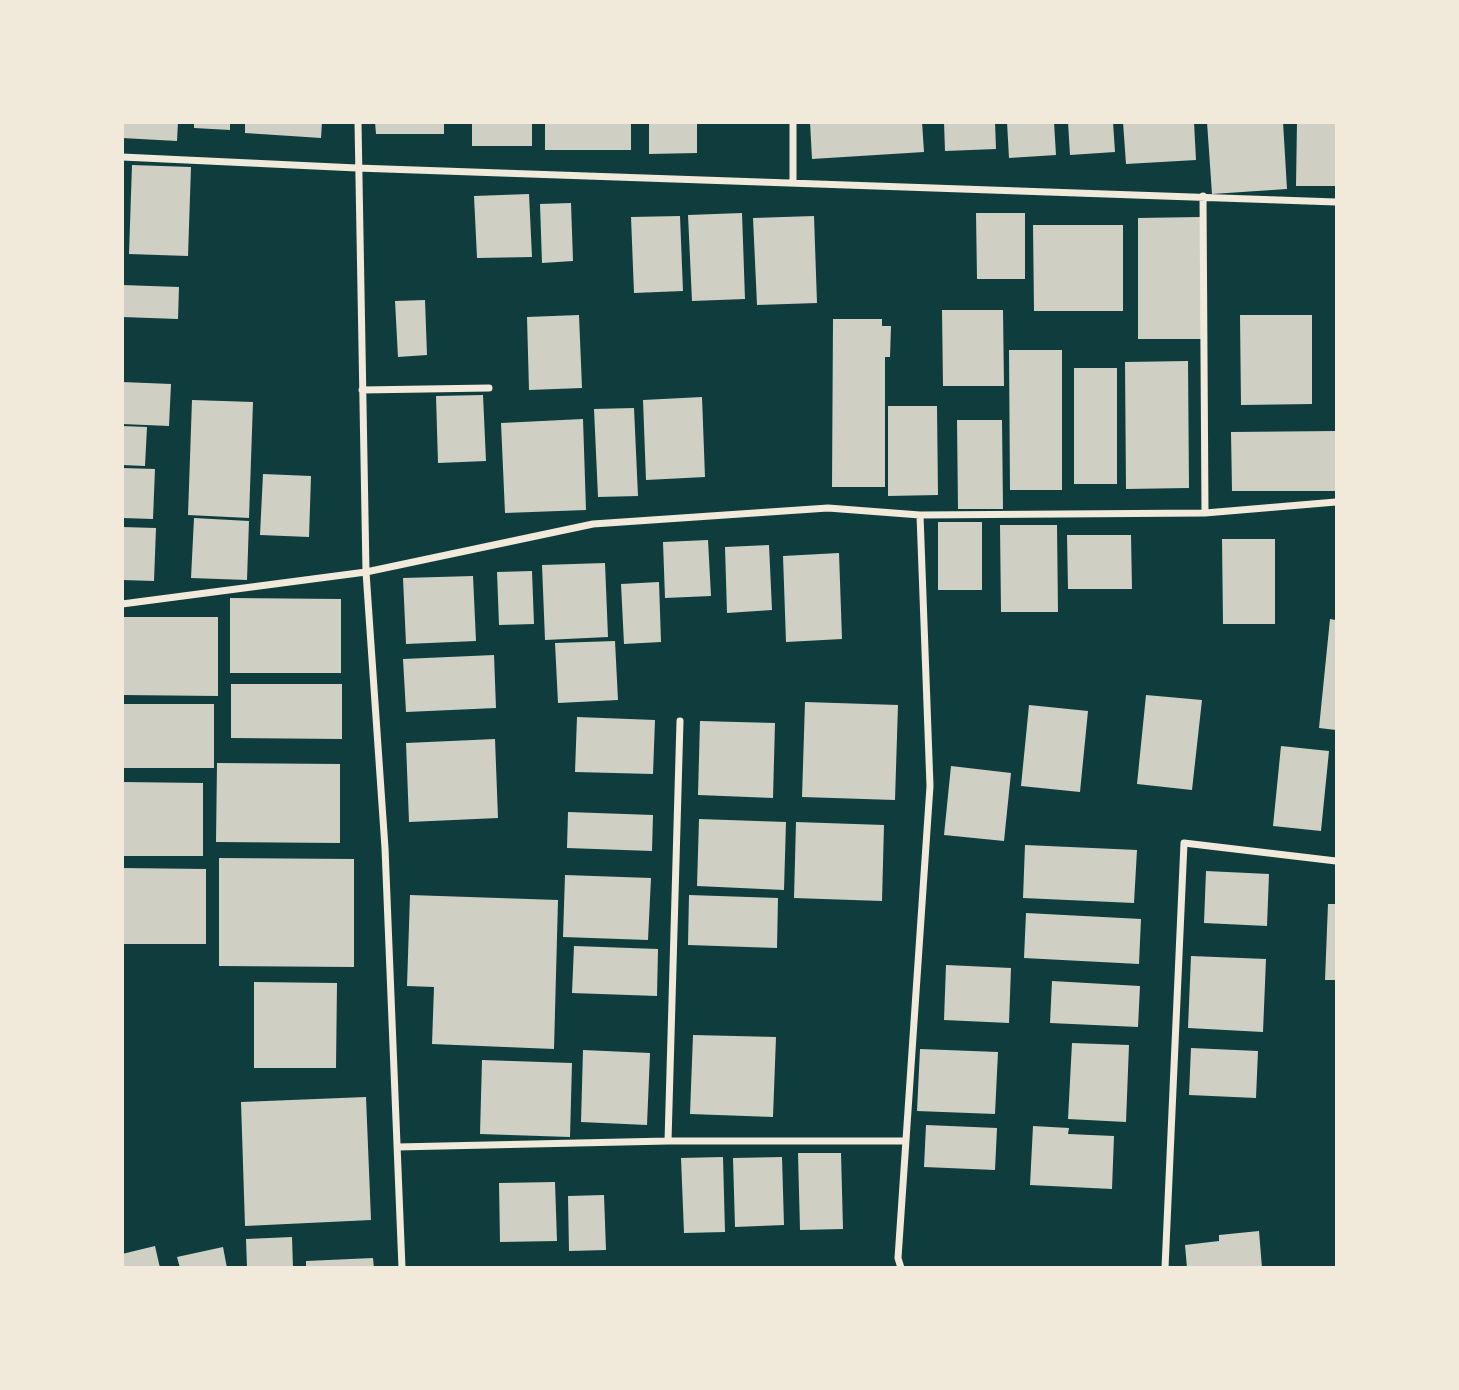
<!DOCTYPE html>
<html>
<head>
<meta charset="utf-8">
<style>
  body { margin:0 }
  #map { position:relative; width:1459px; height:1390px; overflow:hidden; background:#0f3d3e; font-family:Montserrat,sans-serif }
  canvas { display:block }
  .frame { position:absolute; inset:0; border:124px solid #f1e9da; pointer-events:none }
</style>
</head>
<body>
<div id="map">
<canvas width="1459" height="1390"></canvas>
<div class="frame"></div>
</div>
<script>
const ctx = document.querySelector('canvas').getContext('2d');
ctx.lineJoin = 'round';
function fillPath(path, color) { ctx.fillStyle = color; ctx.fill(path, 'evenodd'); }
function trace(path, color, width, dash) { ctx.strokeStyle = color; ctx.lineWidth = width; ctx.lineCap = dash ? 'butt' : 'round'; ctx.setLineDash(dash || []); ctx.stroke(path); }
fillPath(new Path2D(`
  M122 122H178L177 141 122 138Z
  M194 122H230V130L194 128Z
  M245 122H322L321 138 245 133Z
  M375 122H444V134H376Z
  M472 122H532V146H472Z
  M545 122H631V150H545Z
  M649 122H697V153L649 154Z
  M810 122H922L924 152 812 159Z
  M944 122H995L996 149 945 151Z
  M1007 122H1054L1056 155 1009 158Z
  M1068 122H1113L1115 152 1070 155Z
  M1123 122H1194L1196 160 1126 164Z
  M1207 122H1283L1287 189 1212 194Z
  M1297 122H1336V186H1296Z
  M132 165 191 167 188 256 129 254Z
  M529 194 532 257 477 258 474 196Z
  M571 203 573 261 542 263 540 204Z
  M742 213 745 299 692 301 688 215Z
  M976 213H1025V279H977Z
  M680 216 683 291 634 293 631 217Z
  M814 216 817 303 757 305 753 218Z
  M1201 217 1202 339H1138V218Z
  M1033 225H1123V311H1034Z
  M122 285 179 287 178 319 122 317Z
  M425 300 427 355 398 357 395 301Z
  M942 310H1003L1004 386H943Z
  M579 315 582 388 529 390 527 317Z
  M1240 315H1312V404L1241 405Z
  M833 319H882V326H891L890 357H885V487H832Z
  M1009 350H1062V490H1010Z
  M1188 361 1189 488 1126 489 1125 362Z
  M1074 368H1117V484H1074Z
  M122 382 171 384 169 426 122 424Z
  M483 395 486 461 438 463 436 396Z
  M702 397 705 477 646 480 643 400Z
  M192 400 253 402 249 518 188 515Z
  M888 406H937L938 495 888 496Z
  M634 408 638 496 598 497 594 409Z
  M583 419 586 510 505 513 501 423Z
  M957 420H1002L1003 509H958Z
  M122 426 147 427 145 466 122 465Z
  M1336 431V491H1232L1231 432Z
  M122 468 155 469 153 519 122 518Z
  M263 474 311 476 309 537 260 535Z
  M194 518 249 521 247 580 191 578Z
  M938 522H982V590H938Z
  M1000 525H1057L1058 612H1001Z
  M122 527 156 528 154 581 122 580Z
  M1067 535H1131L1132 589H1068Z
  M1222 539H1275V624H1223Z
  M708 540 711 596 665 598 663 542Z
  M769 545 772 610 727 613 725 547Z
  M839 553 842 639 786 642 783 556Z
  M605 563 608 637 545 640 542 565Z
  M532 571 534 624 499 625 497 572Z
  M473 576 476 641 406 644 403 578Z
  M659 582 661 642 624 644 621 584Z
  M230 598 341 599V673H230Z
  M122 617H218V696L122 695Z
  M1330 619 1336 620V730L1319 728Z
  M615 641 618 700 558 703 555 643Z
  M494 655 496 708 406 712 403 659Z
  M231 684H342V739L231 738Z
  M1146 695 1202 700 1192 790 1137 784Z
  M805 702 898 705 895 800 802 797Z
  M122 704H214V768H122Z
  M1029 705 1088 711 1080 792 1021 786Z
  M577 717 655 720 653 774 575 772Z
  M700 721 775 723 773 798 698 795Z
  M495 739 498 818 409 822 406 743Z
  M1281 746 1329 751 1321 831 1273 826Z
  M217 763 340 764V843L216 842Z
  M951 766 1011 773 1004 841 944 835Z
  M122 782 203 783V856H122Z
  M568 812 653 815 652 851 567 848Z
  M699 819 786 822 784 890 697 886Z
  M796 822 884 825 882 901 794 898Z
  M1025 845 1137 850 1134 903 1023 898Z
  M219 858 354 859V967L219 966Z
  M122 868 206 869V944H122Z
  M1206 871 1269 874 1267 926 1204 923Z
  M565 875 651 878 648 940 563 937Z
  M410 895 558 900 554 1049 432 1044 434 987 407 986Z
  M689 895 778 898 777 948 688 945Z
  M1328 904H1336V980H1325Z
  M1026 913 1141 919 1139 964 1024 958Z
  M574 946 658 949 657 996 572 993Z
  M1191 956 1266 959 1263 1032 1188 1028Z
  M946 965 1011 968 1009 1023 944 1020Z
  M1052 981 1140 986 1138 1027 1050 1023Z
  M254 982 337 983 336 1068H254Z
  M693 1035 776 1037 773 1117 690 1114Z
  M1072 1043 1129 1045 1126 1122 1068 1119Z
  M1191 1048 1258 1051 1256 1098 1189 1095Z
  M920 1049 998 1052 995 1114 917 1111Z
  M583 1050 650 1053 647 1125 581 1122Z
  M482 1060 572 1063 570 1137 480 1134Z
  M366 1097 371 1220 245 1226 241 1102Z
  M926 1125 997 1128 995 1170 924 1167Z
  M1033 1126 1069 1128 1068 1134 1114 1136 1112 1189 1030 1185Z
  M798 1153H841L843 1229 800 1230Z
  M723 1157 725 1232 684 1233 681 1158Z
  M782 1157 784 1225 735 1227 733 1158Z
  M555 1182 557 1241 500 1242 499 1183Z
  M604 1195 606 1250 569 1251 568 1196Z
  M1259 1231 1262 1268H1187L1185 1245 1219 1241V1235Z
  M292 1237 293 1268H247L246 1239Z
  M155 1246 160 1268H122V1254Z
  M223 1247 227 1268H180L177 1257Z
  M373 1258 374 1268H306V1261Z`), '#cfcfc3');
trace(new Path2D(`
  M358 122 366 572 385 848 402 1268
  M793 122V183
  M122 157 357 168 1336 202
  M1203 196 1205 513
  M362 390 489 388
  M122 604 366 572 593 524 828 508 920 515 1205 513 1336 502
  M668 1141 680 721
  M397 1147 668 1141H905
  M901 1268 898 1258 930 786 920 515
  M1165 1268 1184 843 1336 861`), '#f1e9da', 7);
</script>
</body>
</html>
